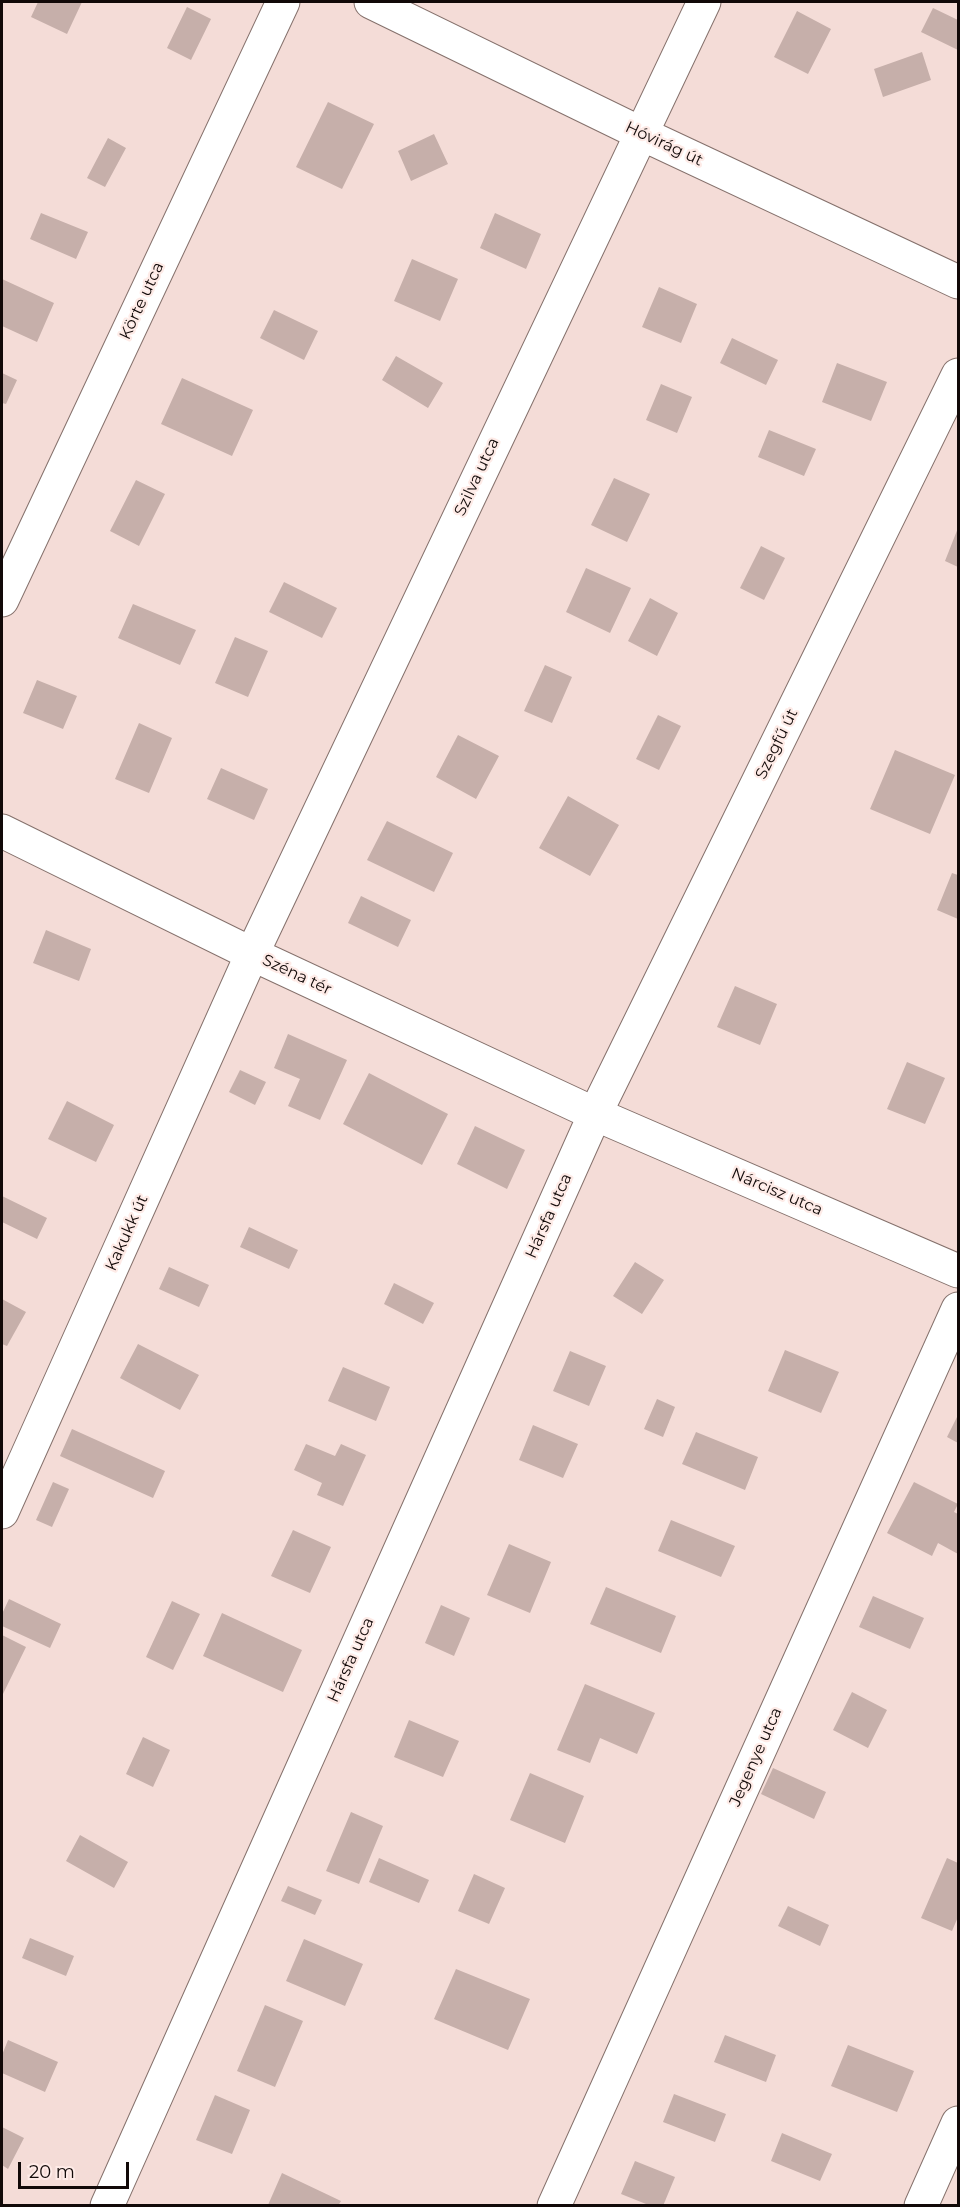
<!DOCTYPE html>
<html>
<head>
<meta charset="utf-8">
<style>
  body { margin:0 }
  #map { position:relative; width:960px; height:2207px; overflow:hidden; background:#f4dcd7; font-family:Montserrat,sans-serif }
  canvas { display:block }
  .frame { position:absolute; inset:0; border:3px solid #110908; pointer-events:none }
  .scale { position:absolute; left:18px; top:2162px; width:111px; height:27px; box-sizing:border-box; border:3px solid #110908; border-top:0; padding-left:8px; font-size:18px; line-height:21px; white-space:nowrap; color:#110908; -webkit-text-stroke:4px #feebe7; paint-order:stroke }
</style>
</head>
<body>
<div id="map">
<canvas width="960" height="2207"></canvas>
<div class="frame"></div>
<div class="scale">20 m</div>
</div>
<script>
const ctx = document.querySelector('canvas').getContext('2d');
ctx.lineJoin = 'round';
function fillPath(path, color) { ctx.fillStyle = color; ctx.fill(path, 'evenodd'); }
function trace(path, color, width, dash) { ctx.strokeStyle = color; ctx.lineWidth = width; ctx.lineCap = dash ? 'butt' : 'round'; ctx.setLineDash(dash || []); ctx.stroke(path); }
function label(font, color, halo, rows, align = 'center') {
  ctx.font = font + ' Montserrat,sans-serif'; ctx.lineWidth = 4.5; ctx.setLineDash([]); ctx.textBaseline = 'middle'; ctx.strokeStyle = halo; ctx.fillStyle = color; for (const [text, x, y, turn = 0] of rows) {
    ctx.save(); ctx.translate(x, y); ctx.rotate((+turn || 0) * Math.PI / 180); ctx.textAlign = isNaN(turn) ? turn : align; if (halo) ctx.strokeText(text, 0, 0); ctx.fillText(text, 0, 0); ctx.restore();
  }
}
fillPath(new Path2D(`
  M38 2H82L67 34 31 17Z
  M187 7 211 19 191 60 167 48Z
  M933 8 958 20V50L921 32Z
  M797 11 831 29 808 74 774 57Z
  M922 52 931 80 883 97 874 69Z
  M328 102 374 124 342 189 296 167Z
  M434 134 448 164 411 181 398 151Z
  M108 138 126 148 105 187 87 178Z
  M41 213 88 232 76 259 30 239Z
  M495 213 541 234 526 269 480 248Z
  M412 259 458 279 440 321 394 301Z
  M2 279 54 303 37 342 2 326Z
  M659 287 697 304 681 343 642 327Z
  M274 310 318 331 304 360 260 338Z
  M732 338 778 360 766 385 720 363Z
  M396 356 443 383 428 408 382 380Z
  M837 363 887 382 871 421 822 402Z
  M2 373 17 380 6 404 2 403Z
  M182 378 253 410 232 456 161 424Z
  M661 384 692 397 677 433 646 420Z
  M769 430 816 449 804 476 758 457Z
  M614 478 650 494 627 542 591 525Z
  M136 480 165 494 139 546 110 531Z
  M958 528V567L945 561Z
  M761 546 785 558 764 600 740 588Z
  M586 568 631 588 610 633 566 612Z
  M284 582 337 608 322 638 269 612Z
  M650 598 678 613 657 656 628 641Z
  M133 604 196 630 180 665 118 638Z
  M235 637 268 651 248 697 215 683Z
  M545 665 572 677 552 723 524 711Z
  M37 680 77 696 63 729 23 713Z
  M658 715 681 726 659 770 636 759Z
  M139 723 172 738 149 793 115 779Z
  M458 735 499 756 476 799 436 777Z
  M895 750 955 775 930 834 870 809Z
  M221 768 268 789 254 820 207 799Z
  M568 796 619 825 590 876 539 848Z
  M387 821 453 853 434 892 367 860Z
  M952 873 958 875V919L937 910Z
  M361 896 411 920 398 947 348 923Z
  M46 930 91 949 79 981 33 963Z
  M735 986 777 1004 760 1045 717 1027Z
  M288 1034 347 1060 320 1120 288 1106 300 1079 274 1068Z
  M907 1062 945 1078 925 1124 887 1109Z
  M240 1070 266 1082 255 1105 229 1092Z
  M369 1073 448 1114 422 1165 343 1124Z
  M67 1101 114 1125 96 1162 48 1139Z
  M475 1126 525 1150 507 1189 457 1164Z
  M2 1196 47 1218 37 1239 2 1222Z
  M249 1227 298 1250 289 1269 240 1247Z
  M635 1262 664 1280 642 1314 613 1296Z
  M169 1267 209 1285 199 1307 159 1289Z
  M394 1283 434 1303 423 1324 384 1304Z
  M2 1299 26 1312 7 1346 2 1344Z
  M138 1344 199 1375 180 1410 120 1378Z
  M785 1350 839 1372 821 1413 768 1391Z
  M570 1351 606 1366 589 1406 553 1391Z
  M343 1367 390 1387 376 1421 328 1401Z
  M657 1399 675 1407 663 1437 644 1429Z
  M958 1415V1443L947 1437Z
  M533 1425 578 1444 563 1478 519 1460Z
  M72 1429 165 1471 153 1498 60 1456Z
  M696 1432 758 1457 745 1490 682 1464Z
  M306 1444 335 1456 341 1444 366 1455 343 1506 317 1495 322 1483 294 1470Z
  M53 1482 69 1489 52 1527 36 1520Z
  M914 1482 958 1504 954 1512 958 1514V1554L938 1543 932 1556 887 1533Z
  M671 1520 735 1546 721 1577 658 1551Z
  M293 1530 331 1547 310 1593 271 1576Z
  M509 1544 551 1562 530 1613 487 1595Z
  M606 1587 676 1616 661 1653 590 1624Z
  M873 1596 924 1618 910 1649 859 1627Z
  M9 1599 61 1624 50 1648 2 1626V1614Z
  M172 1601 200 1614 173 1670 146 1657Z
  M441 1605 470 1618 454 1656 425 1643Z
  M222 1613 302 1650 283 1692 203 1656Z
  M2 1635 26 1647 2 1696Z
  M585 1684 655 1713 637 1754 600 1738 590 1763 557 1750Z
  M852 1692 887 1710 868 1748 833 1730Z
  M409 1720 459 1741 443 1777 394 1757Z
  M143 1737 170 1750 153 1787 126 1774Z
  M773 1768 826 1792 814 1819 761 1794Z
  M530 1773 584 1796 565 1843 510 1820Z
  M351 1812 383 1826 359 1884 326 1871Z
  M80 1835 128 1862 114 1888 66 1861Z
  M379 1858 429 1880 419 1903 369 1882Z
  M947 1858 958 1863V1917L952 1931 921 1918Z
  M474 1874 505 1888 489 1924 458 1911Z
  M288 1886 322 1900 315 1915 281 1901Z
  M788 1906 829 1925 820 1946 778 1926Z
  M30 1938 74 1956 66 1976 22 1958Z
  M304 1939 363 1964 345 2006 286 1981Z
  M456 1969 530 1999 508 2050 434 2019Z
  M265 2005 303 2021 275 2087 237 2071Z
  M725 2035 776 2055 766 2082 714 2062Z
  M8 2040 58 2062 45 2092 2 2073V2055Z
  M848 2045 914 2071 897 2112 831 2086Z
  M674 2094 726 2114 715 2142 663 2122Z
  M215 2095 250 2110 232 2154 196 2140Z
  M2 2127 24 2138 8 2169 2 2165Z
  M782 2133 832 2154 820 2181 771 2161Z
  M635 2161 675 2177 663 2206H651L621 2194Z
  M282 2173 341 2201 338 2206 268 2205Z`), '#c6afaa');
const minor = new Path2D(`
  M371 2 640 133 958 282
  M2 600 283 2
  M2 831 252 954 595 1114 958 1271
  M2 1512 252 954 704 2
  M107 2206 595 1114 958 375
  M554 2206 958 1309
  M921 2206 958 2123`);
trace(minor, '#85716c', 35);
trace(minor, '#fff', 33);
label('16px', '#110908', '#feebe7', [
  ["Hóvirág út",664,144,25],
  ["Körte utca",142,301,-65],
  ["Szilva utca",477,477,-65],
  ["Szegfű út",777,744,-64],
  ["Széna tér",297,975,25],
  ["Nárcisz utca",777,1192,23],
  ["Hársfa utca",549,1216,-66],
  ["Kakukk út",127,1233,-66],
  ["Hársfa utca",351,1660,-66],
  ["Jegenye utca",756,1757,-66]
]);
</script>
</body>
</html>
